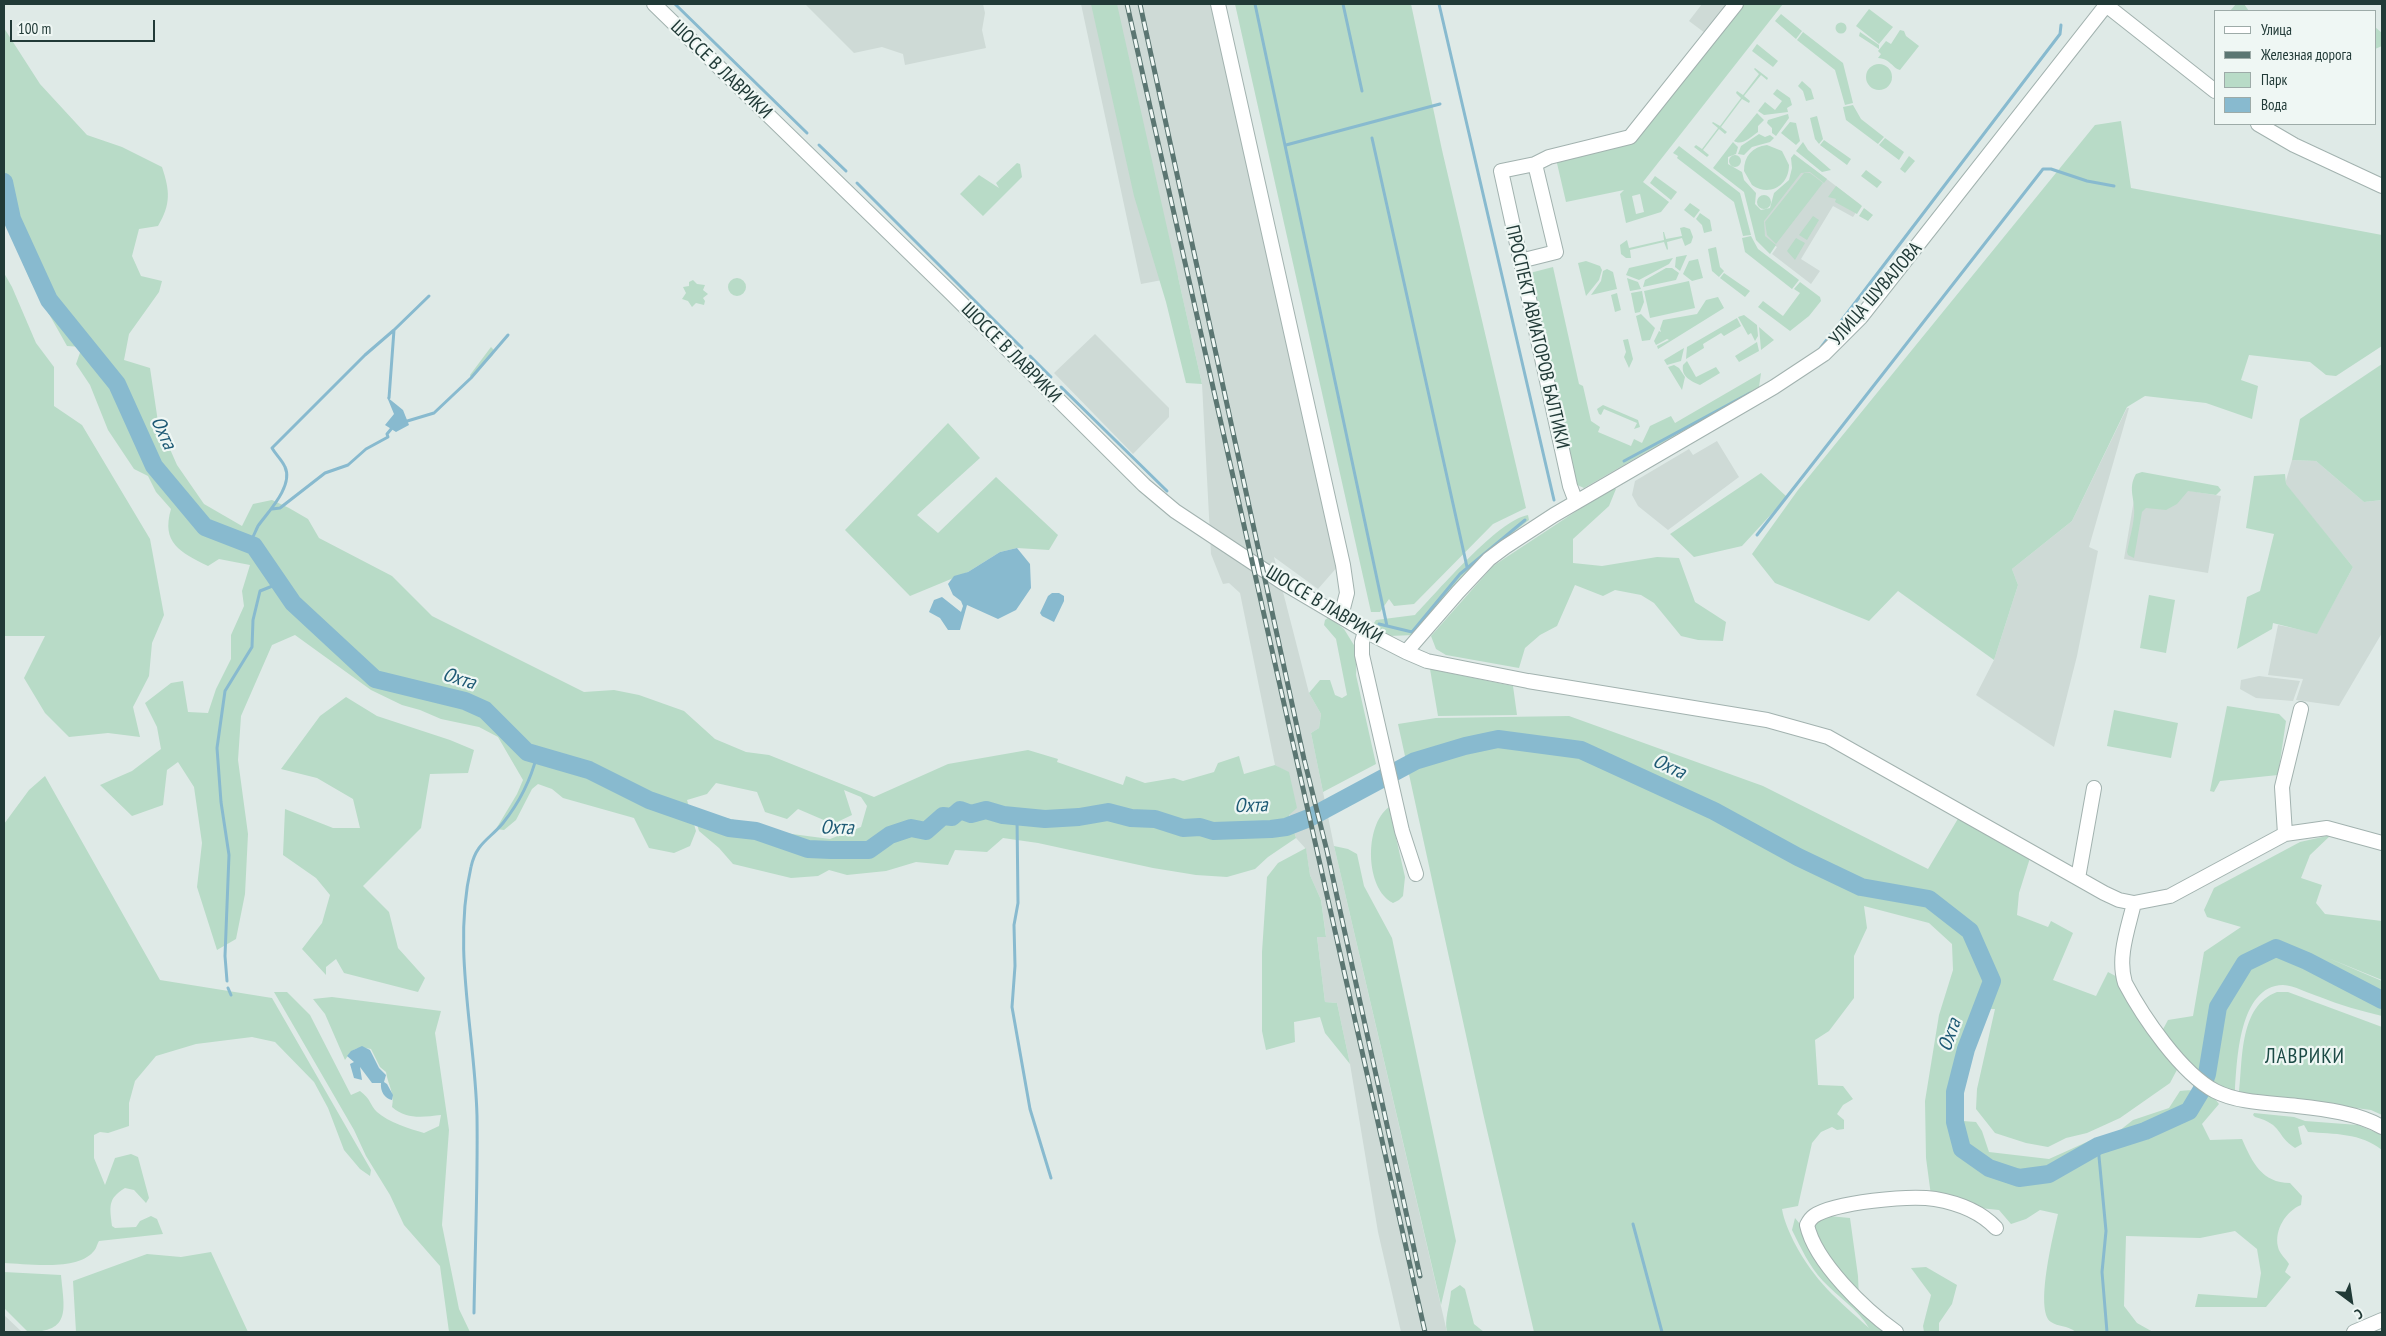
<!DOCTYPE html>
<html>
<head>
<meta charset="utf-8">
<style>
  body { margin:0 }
  #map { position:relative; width:2386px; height:1336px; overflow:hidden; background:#dfeae7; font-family:"PT Sans Narrow",sans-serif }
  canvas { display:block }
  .frame { position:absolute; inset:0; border:5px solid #213a37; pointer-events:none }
  .legend { position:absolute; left:2214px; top:10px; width:162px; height:115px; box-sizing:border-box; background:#eff7f4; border:1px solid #9daba8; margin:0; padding:6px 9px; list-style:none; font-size:15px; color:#213a37 }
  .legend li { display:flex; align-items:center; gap:10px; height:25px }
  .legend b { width:25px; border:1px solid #9daba8 }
  .north { position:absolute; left:2326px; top:1276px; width:50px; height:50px; -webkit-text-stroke:4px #eff7f4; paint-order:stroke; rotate:149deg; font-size:14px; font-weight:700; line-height:20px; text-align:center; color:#213a37 }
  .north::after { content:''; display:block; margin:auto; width:18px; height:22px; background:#213a37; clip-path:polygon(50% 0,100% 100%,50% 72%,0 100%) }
  .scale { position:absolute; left:10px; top:20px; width:145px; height:22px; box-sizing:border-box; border:2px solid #213a37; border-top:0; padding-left:6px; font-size:15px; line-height:18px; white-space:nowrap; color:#213a37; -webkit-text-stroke:4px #eff7f4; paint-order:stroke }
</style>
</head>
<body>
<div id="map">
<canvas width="2386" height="1336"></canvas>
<div class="frame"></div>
<ul class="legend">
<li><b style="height:6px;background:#fff"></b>Улица</li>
<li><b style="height:6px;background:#5b7672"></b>Железная дорога</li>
<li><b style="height:14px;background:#b8dbc7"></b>Парк</li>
<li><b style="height:14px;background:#88bacf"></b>Вода</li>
</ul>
<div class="north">С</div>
<div class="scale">100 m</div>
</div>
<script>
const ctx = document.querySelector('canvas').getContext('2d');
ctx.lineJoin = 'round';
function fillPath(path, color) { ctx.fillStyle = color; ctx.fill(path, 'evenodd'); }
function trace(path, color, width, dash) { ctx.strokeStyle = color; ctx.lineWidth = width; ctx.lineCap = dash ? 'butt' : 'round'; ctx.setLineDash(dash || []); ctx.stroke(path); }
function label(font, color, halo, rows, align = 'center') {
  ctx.font = font + ' "PT Sans Narrow",sans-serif'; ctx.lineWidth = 4.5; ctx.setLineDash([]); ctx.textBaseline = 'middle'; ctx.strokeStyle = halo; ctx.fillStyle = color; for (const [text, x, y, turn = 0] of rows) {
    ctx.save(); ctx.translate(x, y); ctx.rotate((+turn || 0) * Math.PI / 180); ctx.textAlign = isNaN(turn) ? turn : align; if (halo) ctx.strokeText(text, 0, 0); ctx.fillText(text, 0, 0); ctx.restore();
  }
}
fillPath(new Path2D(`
  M805 4H983L985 13 982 30 986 48 905 65 903 54 882 47 854 53Z
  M1081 4H1212L1339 565 1318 589 1274 557 1309 693 1321 714 1319 728 1311 733 1334 846 1447 1332H1401L1378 1232 1350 1064 1337 1003 1325 1002 1317 937 1326 936 1321 900 1310 875 1306 849 1296 838 1289 814V773L1275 765 1240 593 1229 583 1223 584 1211 554 1202 384 1178 277 1141 284Z
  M1702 4H1728L1705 33 1689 21Z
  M1807 164 1861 205 1853 217 1833 206 1801 259 1820 271 1811 284 1772 254 1777 247 1765 239 1762 222Z
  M1095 334 1169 408V417L1133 454 1054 373Z
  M2127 408H2129L2089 547 2098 551 2077 656 2054 747 1976 695 1994 660 2018 585 2012 569 2072 521Z
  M1717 441 1739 477 1668 530 1638 506 1632 495 1635 481 1689 449 1693 455Z
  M2292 460 2316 461 2364 502 2382 500V633L2339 706 2296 700 2303 679 2268 675 2278 625 2317 633 2353 567 2285 484Z
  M2137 482 2221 496 2208 573 2124 559Z
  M2259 676 2300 681 2293 701 2256 698 2240 689 2241 680Z
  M4 1315 22 1332H4Z`), '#cedad6');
fillPath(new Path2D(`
  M1091 4H1117L1202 384 1186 383 1166 302 1134 196Z
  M1235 4H1411L1442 150 1526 508 1493 524 1414 604 1394 606 1389 599 1380 612H1371Z
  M1741 4H1783L1643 182 1669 202 1661 212 1626 223 1620 194 1624 190 1566 202 1556 159 1630 142ZM1640 194 1644 212 1636 214 1632 196Z
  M2236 4H2244L2249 11H2230Z
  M1869 9 1893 27 1879 44 1856 26Z
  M1781 14 1802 31 1796 39 1775 21Z
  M1835.5 28a5.5 5.5 0 1 1 11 0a5.5 5.5 0 1 1-11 0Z
  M2375 27 2382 33V46L2375 49Z
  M4 28 40 84 87 135 122 147 162 167C170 191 171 204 158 226L139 229 132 256 141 276 162 281 159 292 129 334 124 360 150 368 158 422 177 465 204 504 242 526 253 504 272 500 289 508 308 519 319 538 392 576 432 616 584 692 614 690 639 695 684 711 715 739 746 752 769 755 874 797 948 764 1028 750 1058 759 1057 762 1123 785 1126 776 1145 783 1174 778 1183 781 1214 772 1218 763 1239 756 1244 774 1275 765 1289 772 1297 808 1289 815 1296 838 1268 857 1255 869 1227 877 1196 875 1153 868 1038 843 1003 838 987 852 955 850 948 865 916 862 886 871 847 875 829 870 818 876 791 878 733 864 719 848 699 831 694 814 702 812 792 834 830 839 861 827 867 806 861 797 844 790 852 815 833 824 798 809 787 819 765 812 757 792 716 783 707 794 687 800 696 831 690 846 674 853 649 848 634 818 563 798 552 789 538 784 532 789 516 820 504 830 496 829 517 794 523 780 498 737 479 727 441 719 420 710 402 705 371 690 295 635 272 645 241 716 238 760 248 834 245 894 236 939 217 950 197 887 202 843 194 787 178 762 167 770 163 805 132 816 100 785 132 771 161 749 157 727 145 703 171 683 183 681 188 712 208 713 216 689 231 659V635L244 606 242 591 250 565 219 559 208 566C180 552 161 543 171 509L156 492 148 476 134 469 108 430 90 385 76 364 82 347 67 346 31 282 4 218Z
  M1900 30 1904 31 1906 36 1919 46 1900 70C1892 68 1891 59 1878 58L1881 54 1878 51 1886 41 1891 44Z
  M1803 32 1843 63 1853 103 1845 105 1835 70 1797 40Z
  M1860 32 1879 45V49L1859 36Z
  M1757 44 1778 61 1773 67 1752 51Z
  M1866 77a13 13 0 1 1 26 0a13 13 0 1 1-26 0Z
  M1755 68 1768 78 1767 80 1761 75 1744 96 1750 101 1749 103 1742 99 1721 127 1727 132 1725 134 1719 129 1703 150 1709 155 1707 157 1694 147 1696 145 1702 149 1718 128 1712 123 1713 122 1720 126 1741 98 1736 93 1737 91 1743 95 1759 74 1754 69Z
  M1802 81 1811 89 1814 99 1806 101 1803 91 1798 86Z
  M1777 89 1790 98 1792 105 1787 108 1788 112 1764 115 1758 111 1765 102 1775 110 1782 101 1773 94Z
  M1853 105 1861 119 1884 137 1878 144 1846 120 1843 107Z
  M1757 113 1764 120 1758 126V132C1751 137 1742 146 1734 141Z
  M1788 114 1789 118 1776 136 1772 133V128L1767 123 1768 120Z
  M1817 116 1823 139 1819 144 1815 139 1810 118Z
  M2121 121 2131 188 2382 235V346L2336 376 2326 375 2310 362 2249 355 2241 380 2258 386 2252 419 2206 403 2145 396 2127 407 2072 521 2012 569 2018 585 1994 660 1898 591 1869 621 1775 583 1752 554 1798 490 2095 125Z
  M1790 122 1796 123 1800 141 1796 145 1781 133Z
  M1759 134 1765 137 1770 135 1774 138 1770 142 1752 147 1744 155 1738 154 1741 146Z
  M1885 138 1904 152 1899 160 1879 145Z
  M1824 140 1851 159 1847 165 1820 145Z
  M1733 142 1738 147 1736 154 1728 157V164L1742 172 1744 180 1756 193 1755 204 1761 210 1770 208 1774 193 1789 180 1792 168 1791 158 1794 154 1827 179 1824 183 1810 172 1801 173 1764 221 1765 236 1776 245 1770 254 1756 240 1744 192 1713 168Z
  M1803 142 1808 150 1831 170 1822 172 1796 151Z
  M1767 145 1782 151 1789 165C1789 186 1769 197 1752 185L1744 171C1744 156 1752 147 1767 145Z
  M1679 146 1740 193 1751 235 1743 236 1734 202 1677 158 1678 156 1673 153Z
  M1729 161a6 6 0 1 1 12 0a6 6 0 1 1-12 0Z
  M1909 156 1915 161 1905 173 1900 169Z
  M1017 163 1020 164 1022 177 983 216 960 194 979 175 999 188 996 183Z
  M1866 170 1882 182 1877 188 1861 176Z
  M1804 173H1810L1823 183 1776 244 1767 235 1765 222Z
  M1655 176 1677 192 1671 200 1650 183Z
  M1836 186 1862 206 1857 214 1835 202 1836 199 1828 197Z
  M1757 202a7 7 0 1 1 14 0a7 7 0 1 1-14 0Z
  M1690 203 1700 210 1694 218 1684 210Z
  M1864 208 1873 215 1868 221 1859 216Z
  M1700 213 1710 220 1712 231 1704 233 1702 225 1696 219Z
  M1813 216 1819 220 1807 240 1799 235Z
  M1684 227 1690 229 1693 237 1691 243 1685 246 1682 238 1667 242 1668 249 1667 250 1664 242 1630 250 1631 258H1626L1621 254 1620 245 1627 240 1629 248 1664 240 1663 232H1664L1666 239 1682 236 1680 228Z
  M1751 236 1758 249 1799 280 1792 289 1745 252 1742 238Z
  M1796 238 1805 243 1795 260 1787 251Z
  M1716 247 1720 267 1724 271 1719 277 1712 271 1708 249Z
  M1687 255 1680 271 1675 267 1676 257Z
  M1673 258 1669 264 1639 280 1626 275 1629 268Z
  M1698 259 1703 278 1692 281 1683 274 1689 261Z
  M1586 261 1600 266 1602 270 1599 280 1586 296 1578 263Z
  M1553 267 1579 384 1583 386 1591 421 1600 427 1598 432 1631 446 1634 439 1642 443 1650 426 1671 416 1675 423 1761 373 1759 387 1584 488 1575 484 1526 274Z
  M1666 268H1672L1679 273 1676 280 1643 287 1645 280Z
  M1607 269 1613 272 1617 289 1591 295 1601 281 1603 271Z
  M4 273 12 287 36 343 54 367V406L82 425 150 539 164 615 152 643 149 676 133 707 140 737 108 733 69 737 45 713 24 678 45 636H4Z
  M1724 273 1750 291 1745 297 1720 278Z
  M1627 278 1638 282 1641 289 1630 291Z
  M728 287a9 9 0 1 1 18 0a9 9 0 1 1-18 0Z
  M693 280 697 284 705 285 703 290 708 294 703 298 705 301 704 305 696 303 692 307 688 301 682 299 686 293 683 287 689 286V282Z
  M1689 281 1695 308 1650 318 1644 291Z
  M1800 282 1820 297 1821 301 1809 316 1790 331 1758 307 1763 301 1783 316 1800 293 1794 289Z
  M1642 291 1644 302 1640 312 1635 313 1631 293Z
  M1617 293 1621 310 1615 312 1611 295Z
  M1718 297 1724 308 1658 349 1657 346 1669 340 1667 339 1656 345 1654 341 1659 331 1661 332 1660 329 1663 320 1697 314 1706 300Z
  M1641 314 1655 328 1650 340 1642 341 1636 316Z
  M1744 315 1757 325 1758 336 1755 341 1751 333 1748 335 1738 317Z
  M1737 318 1741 326 1724 336 1721 333 1703 344 1704 348 1686 359 1687 347Z
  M1759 327 1774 340 1761 350Z
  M1628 339 1633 359 1629 368 1624 357 1626 352 1623 340Z
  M1757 342 1759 351 1739 362 1735 356Z
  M491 347 494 350 493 355 471 378 470 375Z
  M1684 348 1681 361 1667 365 1664 360Z
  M1687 361 1696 377 1716 367 1720 373 1700 385C1691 381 1681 377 1683 365Z
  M2382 364V500L2364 502 2316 461 2292 460 2300 419Z
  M1674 365 1679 368 1685 377 1682 390 1668 367Z
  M1603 405 1638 420 1640 427 1634 429 1637 423 1604 409 1601 415 1599 414 1597 409Z
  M948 423 980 458 917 515 938 533 996 477 1058 535 1049 550 1017 548 1000 552 968 572 910 596 845 530Z
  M2142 472 2218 486 2221 490 2216 495 2188 491 2177 504 2166 510 2146 508 2142 512 2134 558 2128 555 2127 552C2129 540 2133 528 2134 516 2136 500 2127 489 2136 474Z
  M1761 473 1787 497 1742 546 1694 557 1670 534Z
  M2285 474 2286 484 2353 567 2317 634 2273 623 2272 629 2237 649 2247 597 2260 591 2274 534 2246 528 2254 476Z
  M1613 487 1616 489 1609 506 1573 539V563L1602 566 1657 557 1679 558 1695 602 1726 622 1723 641 1698 640 1681 636 1654 603 1641 595 1615 590 1603 596 1575 585 1557 626 1540 635 1525 648 1519 668 1446 655 1436 649 1431 636 1493 566Z
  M1528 515 1529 520 1488 552 1415 635 1389 636 1378 632 1374 623 1376 620 1415 615C1438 591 1498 520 1528 515Z
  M2149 595 2175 600 2166 653 2140 648Z
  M1329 617 1344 629 1357 650 1356 675 1376 764 1323 792 1311 733 1319 728 1321 714 1309 693 1320 680H1330L1335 695 1342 698 1347 695 1336 639 1324 625 1325 620Z
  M1430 669 1513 686 1517 715 1438 716Z
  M346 697 377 716 450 740 474 750 468 773 430 774 421 828 363 886 389 912 398 948 425 978 418 992 344 973 336 959 326 967V975L302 949 322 923 330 895 316 878 283 855 285 809 333 828H360L353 799 317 778 281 769 320 716Z
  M2227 706 2279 714 2286 721 2278 775 2220 781 2214 792 2210 791Z
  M2114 710 2178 723 2171 758 2107 746Z
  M1569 716 1763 786 1928 869 1959 817 2030 858 2019 893 2017 915 2048 927 2051 921 2073 933 2053 980 2096 996 2108 972 2121 979 2179 1066 2170 1083 2120 1118 2087 1133 2066 1138 2048 1147 2026 1143 1995 1133 1976 1109 1977 1089 1995 1009H1974L1979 1011 1965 1048 1953 1092 1963 1121 1976 1122 1982 1131 1989 1152 2049 1159 2089 1141 2119 1131 2133 1120 2169 1108 2180 1091C2194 1089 2211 1091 2219 1104L2202 1124 2210 1140 2242 1139C2252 1162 2262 1183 2290 1183L2302 1196 2301 1205C2286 1211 2274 1230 2278 1247 2279 1253 2286 1259 2289 1264L2285 1272 2291 1277 2266 1307H2195L2198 1294 2257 1298 2261 1273 2257 1249 2235 1231 2200 1238 2126 1236 2124 1306 2137 1323 2153 1332H2076C2067 1325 2058 1327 2051 1322 2034 1311 2054 1232 2058 1214L2040 1210 2026 1219 2011 1224 1999 1210 1932 1203 1926 1158 1925 1101 1939 1015 1953 970 1952 944 1929 923 1864 906 1867 928 1854 956V998L1829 1031 1815 1040 1818 1085 1843 1086 1853 1099 1843 1105 1837 1114 1844 1120V1129L1837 1130 1832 1127 1821 1132 1812 1143 1798 1206 1782 1209C1784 1221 1789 1231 1794 1242 1815 1282 1837 1299 1869 1328 1858 1309 1838 1297 1823 1281 1809 1266 1801 1248 1792 1230L1795 1218 1809 1235 1818 1215 1850 1218 1858 1276 1859 1299 1897 1332H1534L1483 1113 1398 724 1436 718Z
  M45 776 160 980 272 998 371 1170 370 1176 360 1169 344 1150 328 1108 314 1082 275 1042 252 1037 196 1044 156 1056 135 1081 129 1103V1126L108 1133 100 1132 94 1135V1158L105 1185 115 1158 131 1154 138 1157 149 1198 146 1203 134 1190 125 1188C107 1199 110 1207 112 1226L115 1228 136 1227 140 1221 151 1216 157 1219 163 1234 99 1241C97 1244 96 1250 93 1252 77 1271 27 1264 4 1263V824L29 790Z
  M1389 807 1405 877 1403 896 1399 900 1393 903C1365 889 1364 825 1389 807Z
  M2331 835 2310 855 2301 878 2322 885 2316 903 2325 914 2382 921V980L2328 958 2382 981V1016C2361 1011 2340 1005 2320 997 2309 994 2294 985 2283 985 2239 986 2237 1060 2235 1091 2199 1088 2182 1057 2162 1031L2168 1020 2193 1016 2204 952 2241 927 2207 917 2204 910 2214 888 2300 842Z
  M1334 846 1348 849 1357 854 1364 886 1392 938 1456 1241 1441 1305Z
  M1306 848 1310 875 1321 900 1326 937H1317L1325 1002 1337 1003 1350 1064 1325 1033 1320 1017 1294 1022 1295 1042 1266 1050 1262 1031V952L1267 877 1278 863Z
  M274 992H287L310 1015 351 1095 360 1091C371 1099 370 1105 377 1112 388 1122 410 1129 424 1133L439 1126 441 1115C423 1117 407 1120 392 1107 395 1094 388 1085 386 1072L380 1067 371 1049C357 1046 353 1048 345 1060L325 1014 313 999 332 997 441 1011 435 1033 449 1130 442 1225 459 1309 470 1332H449L440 1266 404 1225 390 1195 366 1156 354 1130Z
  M2277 992H2288L2382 1027V1115L2371 1110 2239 1093C2243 1059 2239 1006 2277 992Z
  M2254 1113 2294 1117 2305 1121 2358 1125 2382 1135V1150C2361 1133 2334 1134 2308 1132L2304 1125 2298 1127 2302 1144 2295 1148C2275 1135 2284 1125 2255 1117L2253 1115Z
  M211 1252 248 1332H76L73 1281 147 1254 181 1257Z
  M1926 1267 1957 1285 1952 1304 1939 1323V1332H1924L1923 1326 1931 1295 1911 1268Z
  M4 1272 61 1275C64 1309 72 1332 28 1332L4 1308Z
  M1460 1285 1465 1289 1474 1324 1484 1332H1447C1444 1320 1450 1305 1451 1291Z`), '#b8dbc7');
fillPath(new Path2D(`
  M387 397 403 410 409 425 396 432 385 425 394 414Z
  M1017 548 1030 564 1031 588 1016 610 998 619 967 605 960 630H948L940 618 929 612 934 600 942 597 961 612 963 606 961 601 953 595 948 584 954 576 968 572 1000 552Z
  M1052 593H1059L1064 596V601L1054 622 1042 616 1040 613 1048 596Z
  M362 1046 370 1050 379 1068 386 1075 384 1082 387 1084 393 1095 392 1100C385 1099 380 1091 381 1083H372L360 1067 362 1080 354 1078 350 1064 354 1062 347 1056 351 1051Z`), '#88bacf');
trace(new Path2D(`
  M675 4 807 133
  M1255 4 1387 626
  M1343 4 1362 91
  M1439 4 1554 500
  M1372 138 1467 567
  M819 145 846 171
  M1286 145 1440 104
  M857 183 1022 348
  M1819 350 2060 34 2061 25
  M1030 356 1051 377
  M1061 387 1167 491
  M389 398 394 330 429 296
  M404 422 434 413 471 378 508 335
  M1624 461 1750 393
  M272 509 280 508 325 473 348 465 366 449 388 437 387 434 392 428
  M1757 535 2043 169H2051L2087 181 2114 186
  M249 544C253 538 255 532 258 526 267 513 294 486 285 467 282 460 276 455 272 448L365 355 394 330
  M1379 624 1412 632 1460 574 1525 520
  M1017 817 1018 903 1014 925 1015 966 1012 1007 1030 1109 1051 1178
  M227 981 225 956 229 855 221 802 217 748 225 691 252 647 253 620 260 591 275 585 285 592
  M228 988 231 995
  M2098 1146 2106 1231 2102 1272 2107 1332
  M1633 1224 1662 1332
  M474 1313C475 1247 478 1181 477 1116 475 1033 452 949 471 867 476 843 490 839 503 823 519 803 531 779 537 755`), '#88bacf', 3);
trace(new Path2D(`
  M4 182 12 219 49 300 117 384 154 466 205 527 254 546 293 603 375 679 465 701 485 710 527 752 589 770 649 800 729 828 756 831 808 849 831 850H869L890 835 911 828 926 831 943 816 952 817 960 810 971 814 986 810 1003 815 1045 819 1079 817 1108 812 1131 818 1155 819 1183 828 1200 827 1213 831 1271 829 1286 827 1309 818 1415 761 1465 746 1498 739 1581 750 1714 811 1798 857 1861 887 1929 899 1970 931 1992 981 1966 1049 1955 1092V1122L1962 1149 1989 1168 2019 1178 2049 1174 2098 1146 2145 1131 2189 1111 2201 1091 2207 1074 2218 1007 2245 963 2276 948 2307 961 2382 1000`), '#88bacf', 18);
const minor = new Path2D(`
  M654 4 951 293 1144 485 1175 511 1282 582 1365 631 1406 652 1427 661 1528 681 1767 720 1828 737 2104 893 2119 900 2134 903 2170 896 2285 834 2327 828 2382 843
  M1218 4 1343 565 1347 593 1341 616
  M2106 5 2215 91
  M2258 124 2294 145 2382 186
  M1520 261 1556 252 1535 164
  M1576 502 1570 486 1501 171 1535 164 1549 157 1630 137 1736 4
  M1365 631 1362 642V655L1402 831 1416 874
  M1406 652 1458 592 1489 559 1505 547 1554 515 1774 387 1824 354 1861 317 2107 4
  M2285 834 2282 787 2301 709
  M2078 878 2094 788
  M2134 903C2128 929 2117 957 2125 983 2143 1017 2181 1073 2215 1091 2238 1103 2271 1103 2297 1106 2324 1109 2358 1113 2382 1127
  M1896 1332C1865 1310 1815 1262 1807 1225 1809 1221 1811 1218 1814 1216 1835 1202 1910 1195 1935 1199 1958 1203 1980 1211 1996 1228
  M2354 1332 2382 1320`);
trace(minor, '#a2b2af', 16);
trace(minor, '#fff', 14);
const rail = new Path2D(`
  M1127 4 1425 1332
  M1140 4 1304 759 1327 851 1420 1276`);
trace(rail, '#5b7672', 5);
trace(rail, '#eff7f4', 3, [9]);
label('19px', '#213a37', '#eff7f4', [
  ["ШОССЕ В ЛАВРИКИ",721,70,44],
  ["УЛИЦА ШУВАЛОВА",1876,294,-49],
  ["ПРОСПЕКТ АВИАТОРОВ БАЛТИКИ",1537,337,77],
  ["ШОССЕ В ЛАВРИКИ",1011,353,45],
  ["ШОССЕ В ЛАВРИКИ",1324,605,31]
]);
label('italic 20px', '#1d5974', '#eff7f4', [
  ["Охта",163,433,65],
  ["Охта",459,679,17],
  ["Охта",1669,767,25],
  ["Охта",1251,806,-2],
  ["Охта",837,828,1],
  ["Охта",1950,1035,-71]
]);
ctx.letterSpacing = '1px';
label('21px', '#1d4b46', '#eff7f4', [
  ["ЛАВРИКИ",2305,1057]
]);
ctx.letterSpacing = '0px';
</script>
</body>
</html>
